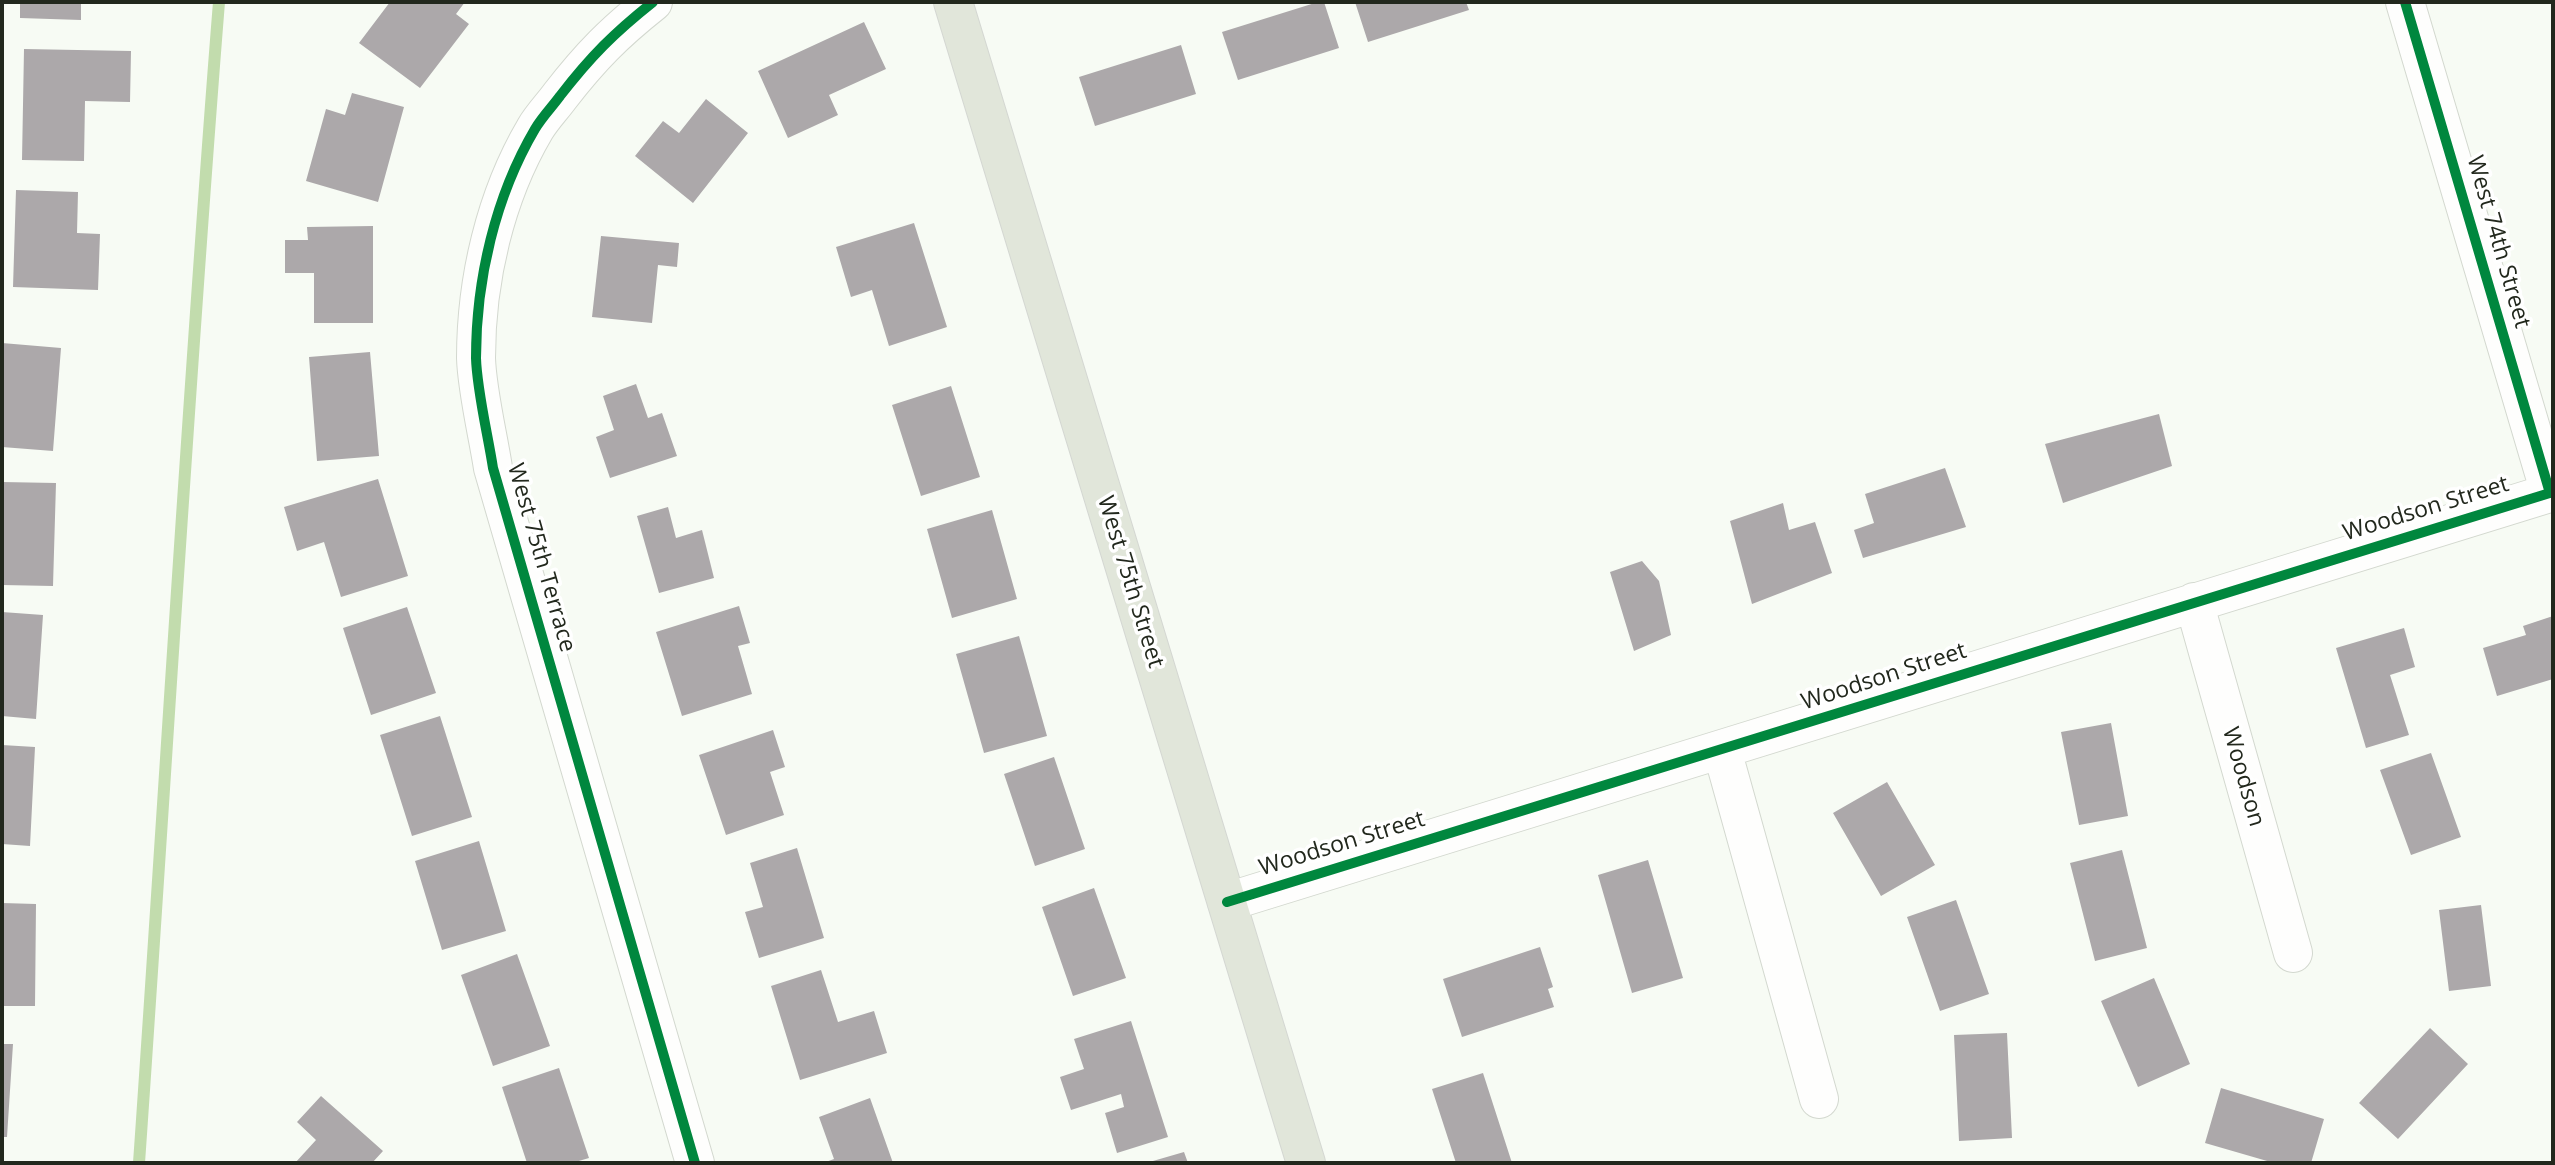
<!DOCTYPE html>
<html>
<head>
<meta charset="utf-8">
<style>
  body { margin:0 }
  #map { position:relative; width:2555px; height:1165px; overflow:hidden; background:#f7fbf4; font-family:"Open Sans",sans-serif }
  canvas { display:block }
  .frame { position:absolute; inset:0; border:4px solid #22281d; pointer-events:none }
</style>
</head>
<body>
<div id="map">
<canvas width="2555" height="1165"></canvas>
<div class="frame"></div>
</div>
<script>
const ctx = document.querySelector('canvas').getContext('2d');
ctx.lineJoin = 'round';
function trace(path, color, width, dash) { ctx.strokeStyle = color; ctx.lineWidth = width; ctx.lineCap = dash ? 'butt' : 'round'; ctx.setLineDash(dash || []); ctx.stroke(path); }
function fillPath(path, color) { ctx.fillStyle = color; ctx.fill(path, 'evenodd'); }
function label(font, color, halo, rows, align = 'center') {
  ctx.font = font + ' "Open Sans",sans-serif'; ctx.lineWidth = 7; ctx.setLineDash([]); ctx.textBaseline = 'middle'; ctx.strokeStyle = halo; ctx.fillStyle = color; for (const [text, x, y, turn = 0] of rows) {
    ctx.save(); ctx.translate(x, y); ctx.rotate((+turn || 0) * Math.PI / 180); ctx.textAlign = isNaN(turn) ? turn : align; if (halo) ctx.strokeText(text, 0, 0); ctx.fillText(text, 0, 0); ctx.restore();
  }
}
trace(new Path2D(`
  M139 1163C166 776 188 389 219 2`), '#c2dcad', 12);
fillPath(new Path2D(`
  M20 2H81V20L20 18Z
  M390 2H465L456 14 469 24 420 88 359 43Z
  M1318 2H1324L1339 48 1238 80 1222 32Z
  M1355 2H1466L1469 10 1368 42Z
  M864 22 886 69 829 95 838 115 788 138 758 71Z
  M1181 45 1196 94 1095 126 1079 77Z
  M24 49 131 51 130 102 85 101 84 161 22 160Z
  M352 93 404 107 378 202 306 181 326 109 345 115Z
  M706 99 748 133 693 203 635 156 663 121 679 133Z
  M16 190 78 192 77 233 100 234 98 290 13 287Z
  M914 223 947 327 889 346 872 290 851 297 836 247Z
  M373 226V323H314V273H285V240H308L307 227Z
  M601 236 679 243 677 267 658 265 652 323 592 317Z
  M2 343 61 348 53 451 2 447Z
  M370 352 379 456 317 461 309 357Z
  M636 384 648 418 662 413 677 456 610 478 596 437 614 430 603 396Z
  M951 386 980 477 921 496 892 405Z
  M2159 414 2172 466 2063 503 2045 444Z
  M1945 468 1966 527 1863 558 1854 530 1874 523 1865 494Z
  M378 479 408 576 341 597 324 542 297 551 284 507Z
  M2 482 56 483 53 586 2 585Z
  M1783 503 1789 530 1815 522 1832 573 1752 604 1730 521Z
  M668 507 676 538 702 530 714 578 659 593 637 516Z
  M992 510 1017 599 952 618 927 529Z
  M1642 561 1659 581 1671 635 1634 651 1610 572Z
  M739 606 750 643 738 646 752 694 682 716 656 632Z
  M407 607 436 693 371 715 343 628Z
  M2 612 43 615 36 719 2 716Z
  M2553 616V679L2497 696 2483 648 2526 635 2523 626Z
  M2404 628 2415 667 2390 675 2409 735 2366 748 2336 648Z
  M1019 636 1047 736 984 753 956 654Z
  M440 716 472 817 412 836 380 735Z
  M2111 723 2128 816 2079 825 2061 732Z
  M773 730 785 767 770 772 784 815 726 835 699 755Z
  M2 745 35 747 30 846 2 844Z
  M2431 753 2461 837 2411 855 2380 770Z
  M1054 757 1085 849 1035 866 1004 774Z
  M1887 782 1935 865 1881 896 1833 813Z
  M479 841 506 931 442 950 415 861Z
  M797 848 824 938 759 958 745 912 763 907 750 863Z
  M2122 850 2147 948 2095 961 2070 863Z
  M1648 860 1683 978 1632 993 1598 875Z
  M1094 888 1126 978 1073 996 1042 907Z
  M1956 900 1989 994 1940 1011 1907 917Z
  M2 903 36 904 35 1006H2Z
  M2481 905 2491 986 2449 991 2439 910Z
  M1540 947 1553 987 1548 989 1554 1007 1462 1037 1443 979Z
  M517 954 550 1046 493 1066 461 975Z
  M821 970 838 1022 874 1011 887 1053 800 1080 771 986Z
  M2154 978 2190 1064 2138 1087 2101 1001Z
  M1131 1021 1168 1137 1117 1153 1105 1113 1124 1107 1121 1094 1071 1110 1060 1077 1084 1069 1074 1039Z
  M2430 1028 2468 1064 2398 1139 2359 1103Z
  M2007 1033 2012 1138 1959 1141 1954 1035Z
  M2 1044H13L7 1137H2Z
  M559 1068 589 1158 572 1163H527L502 1087Z
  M1483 1073 1512 1163H1456L1432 1089Z
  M2221 1088 2324 1119 2311 1163H2274L2205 1143Z
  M321 1096 383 1151 372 1163H295L316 1140 297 1122Z
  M870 1098 893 1163H823L834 1159 819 1117Z
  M1184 1152 1188 1163H1146Z`), '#aca8aa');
const minor = new Path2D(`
  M653 2C614 33 591 56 560 96 552 107 542 117 535 129 495 197 476 280 476 358 477 391 488 435 493 468L695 1163
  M2405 2 2550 493
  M2194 602 2293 953
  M1722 750 1819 1099
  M1227 902 2553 492`);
const major = new Path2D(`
  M953 2 1306 1163`);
trace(minor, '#d3d8cf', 40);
trace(major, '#d4d7d2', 40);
trace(minor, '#fefefd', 38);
trace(major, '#e1e6da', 38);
trace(new Path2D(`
  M653 2C614 33 591 56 560 96 552 107 542 117 535 129 495 197 476 280 476 358 477 391 488 435 493 468L695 1163
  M2405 2 2550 493
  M1227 902 2553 492`), '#00873e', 10);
label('23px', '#22281d', '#fff', [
  ["West 74th Street",2498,242,74],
  ["Woodson Street",2426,509,-17],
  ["West 75th Terrace",541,558,74],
  ["West 75th Street",1130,582,73],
  ["Woodson Street",1884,677,-18],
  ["Woodson",2243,777,74],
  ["Woodson Street",1342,844,-17]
]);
</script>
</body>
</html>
